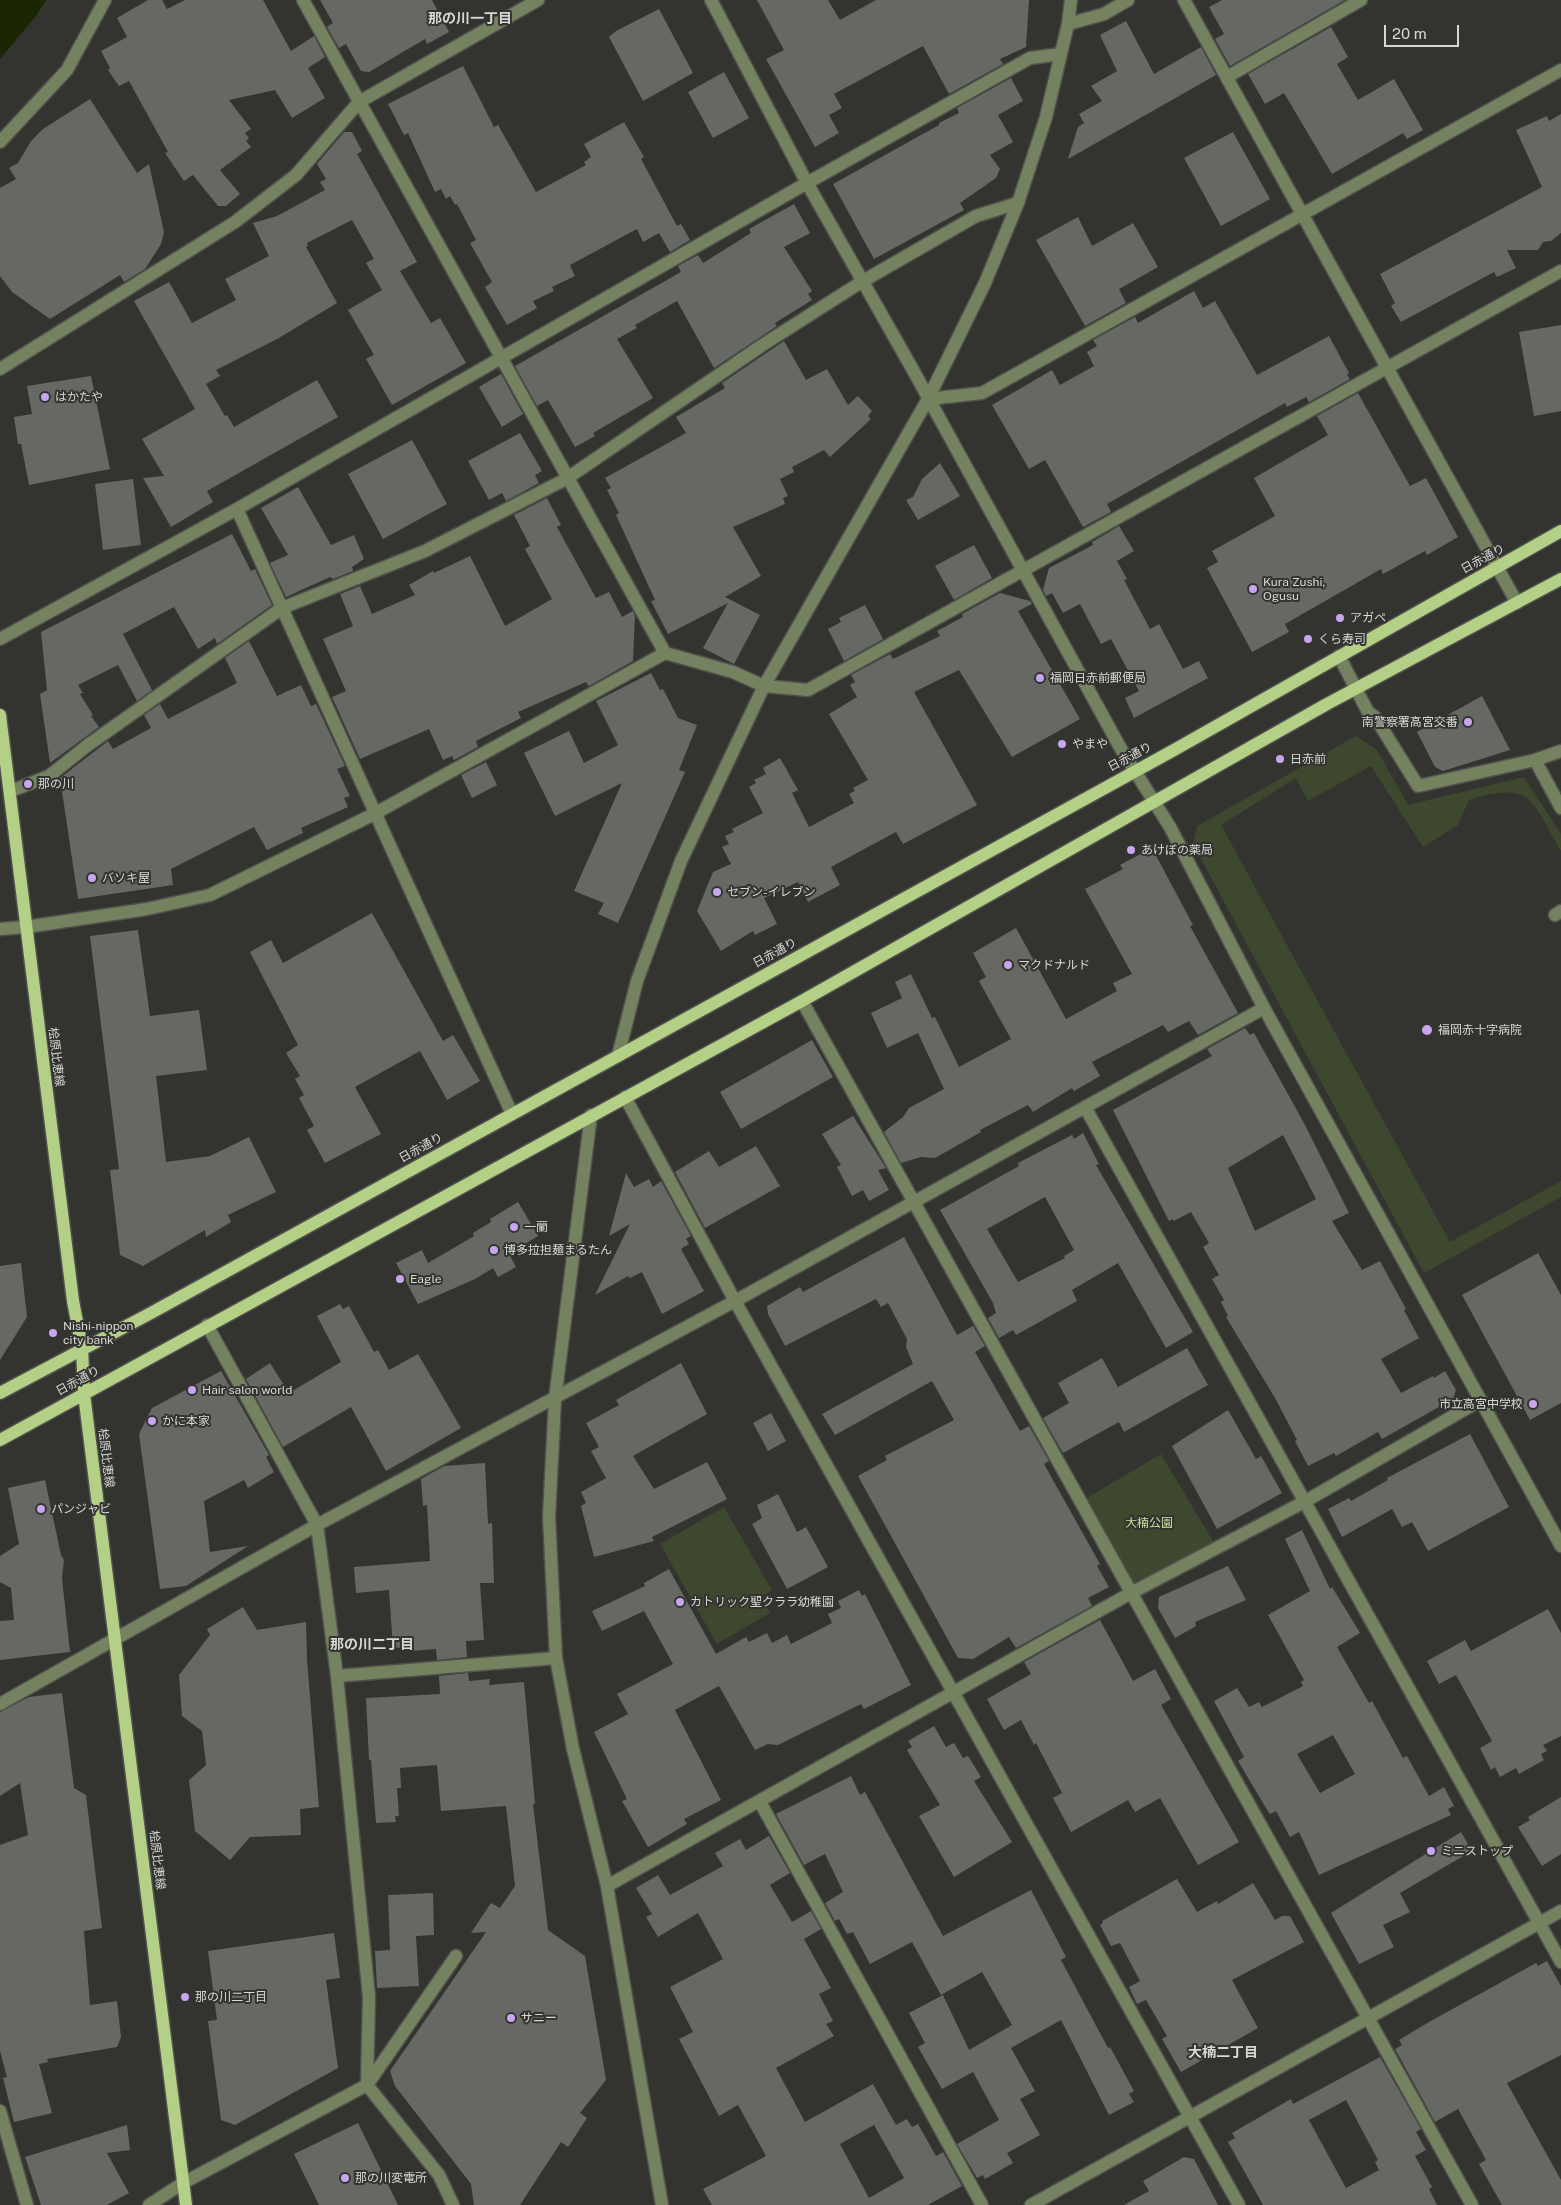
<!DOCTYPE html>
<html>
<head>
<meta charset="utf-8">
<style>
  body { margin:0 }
  #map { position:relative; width:1561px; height:2205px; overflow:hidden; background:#333430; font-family:"Public Sans",sans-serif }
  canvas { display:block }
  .scale { position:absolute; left:1384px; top:25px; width:75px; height:22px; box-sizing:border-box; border:2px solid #d7d8d6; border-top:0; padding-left:6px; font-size:15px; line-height:18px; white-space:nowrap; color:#d7d8d6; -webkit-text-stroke:4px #333430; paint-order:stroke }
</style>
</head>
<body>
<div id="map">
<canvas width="1561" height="2205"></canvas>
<div class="scale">20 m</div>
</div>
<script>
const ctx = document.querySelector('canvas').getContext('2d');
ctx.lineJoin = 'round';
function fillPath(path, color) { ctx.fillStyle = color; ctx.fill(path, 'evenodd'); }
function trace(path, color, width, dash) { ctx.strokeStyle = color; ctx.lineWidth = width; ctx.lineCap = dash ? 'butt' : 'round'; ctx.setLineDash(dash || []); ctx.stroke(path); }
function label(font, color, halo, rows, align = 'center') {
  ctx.font = font + ' "Public Sans","Noto Sans JP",sans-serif'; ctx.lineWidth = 4; ctx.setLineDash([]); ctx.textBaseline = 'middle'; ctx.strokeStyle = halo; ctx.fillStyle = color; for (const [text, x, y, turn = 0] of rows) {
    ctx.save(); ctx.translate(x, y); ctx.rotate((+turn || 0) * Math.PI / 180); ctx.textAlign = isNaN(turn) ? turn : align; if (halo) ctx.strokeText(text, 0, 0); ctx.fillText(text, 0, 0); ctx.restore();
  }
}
fillPath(new Path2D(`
  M1356 736 1377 750 1408 805 1524 777 1561 834V851C1551 835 1543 816 1531 802 1518 786 1485 794 1469 800L1458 825 1423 847 1371 766 1308 801 1296 778 1221 825 1450 1242 1561 1181V1197L1424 1273 1193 844 1197 826Z
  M1161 1454 1214 1543 1132 1589 1085 1499Z
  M724 1507 772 1590 761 1597 770 1613 717 1644 660 1544Z`), '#3e482e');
fillPath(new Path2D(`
  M0 0H46L36 16 0 59Z`), '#1b2602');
fillPath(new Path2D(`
  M148 0H162L167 9 185 0H263L291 51 314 36 325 57 308 68 325 98 292 118 275 90 229 100 251 129 245 133 249 138 246 141 251 147 220 170 240 194 226 206H218L193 175 184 181 165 153 168 152 129 81 119 86 108 70 110 68 101 51 127 37 117 18Z
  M320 0H432L449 32 427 44 425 39 369 72 361 71 346 44 339 48 327 27 333 23Z
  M757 0H828L840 20 876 0H1029L1026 47 1000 59 1003 64 949 94 923 46 834 94 842 108 829 115 839 133 815 147 766 59 784 50Z
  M1222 0H1345L1230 66 1215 39 1224 34 1209 7Z
  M659 9 693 73 643 101 609 37 616 31Z
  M1126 21 1154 74 1201 47 1216 75 1068 159 1078 127 1084 123 1079 114 1102 101 1091 86 1117 71 1100 35Z
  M1331 27 1348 57 1337 64 1358 100 1394 79 1423 130 1407 139 1403 133 1332 174 1284 93 1265 104 1248 74Z
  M463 66 494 127 498 125 536 192 586 165 584 162 591 157 584 144 624 122 644 157 641 159 677 226 681 224 690 240 670 252 659 233 643 242 637 229 570 265 575 276 552 287 554 291 533 301 537 308 507 325 485 287 492 282 470 243 476 240 457 204 455 205 450 196 446 199 441 189 435 192 408 133 404 135 388 104Z
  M724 72 749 118 713 138 688 92Z
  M1011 78 1023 101 998 115 1013 142 990 155 1000 169 996 178 960 203 964 210 874 259 833 184 939 125V123L959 113 957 108Z
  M90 99 137 173 149 164 164 232 161 244 145 269 124 282 120 275 50 319 12 292 0 276V188L16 179 9 168 18 163 31 141 43 129Z
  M1561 114V233L1551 241 1543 242 1538 250H1507L1516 268 1497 277 1494 272 1401 322 1391 306 1395 303 1380 274 1542 187 1516 130 1547 116 1549 121Z
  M344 132H352L362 151 357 154 417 262 400 271 431 323 440 318 466 363 392 405 366 359 374 355 348 310 382 290 366 263 374 259 352 220 307 243 308 246 306 247 337 303 279 338 216 370 220 376 206 384 225 416 227 415 234 427 317 380 338 417 207 491 213 502 171 527 143 478 164 476 142 439 195 409 134 301 169 282 192 323 236 300 225 279 269 256 253 223 277 216 325 190 320 182 326 179 317 164Z
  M1233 132 1270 199 1221 226 1184 158Z
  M794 204 810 233 784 247 812 291 808 294 812 300 775 323 777 326 714 368 677 301 635 325 637 328 617 339 653 398 593 433 595 436 575 447 548 400 537 406 515 366 681 272 678 266 698 255 703 263 751 233 749 229Z
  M1078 217 1092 246 1133 223 1158 267 1119 289 1126 303 1085 326 1036 240Z
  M1194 291 1203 308 1215 301 1257 375 1329 336 1349 373 1347 375 1350 379 1309 402 1306 397 1287 407 1285 403 1107 504 1111 512 1083 527 1045 460 1029 469 992 405 1052 370 1060 385 1094 366 1087 352 1097 346 1093 340 1135 317 1138 323Z
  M1561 325V411L1534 416 1519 332Z
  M784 341 806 380 827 369 848 405 858 396 872 411 868 416 871 419 830 457 824 450 792 467 794 472 780 479 788 496 783 498 785 504 733 527 761 576 725 597 760 615 734 664 703 648 728 603 668 634 651 601 655 600 616 515 619 513 607 490 611 488 605 478 686 433 676 417 725 388 722 383Z
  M501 374 523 414 502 427 479 387Z
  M91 376 110 469 29 485 21 444H18L14 417 32 414 27 386Z
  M1358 393 1410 486 1426 478 1458 537 1427 555 1425 551 1383 574 1381 569 1285 624 1289 632 1252 652 1207 568 1218 562 1212 551 1275 516 1254 478 1328 435 1317 416Z
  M520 433 542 471 535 475 539 483 506 501 502 493 489 500 468 461Z
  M412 440 447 504 383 539 348 474Z
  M940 463 960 496 918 520 906 500 913 497 922 479Z
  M133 479 141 545 103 550 95 484Z
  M298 487 331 545 354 535 364 559 352 567 353 571 333 579 330 577 286 597 270 563 288 555 261 508Z
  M547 498 561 525 557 527 596 598 609 592 622 617 633 611 635 616 633 661 589 686 586 682 518 712 521 718 476 741 478 747 454 760 452 756 443 760 429 729 360 759 332 697 346 691 323 639 353 626 340 594 360 586 372 614 415 595 409 585 433 571 434 573 470 556 505 626 552 599 525 549 530 546 514 515Z
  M1119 526 1134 551 1117 561 1127 579 1124 580 1150 629 1159 624 1183 669 1199 661 1208 678 1134 718 1125 698 1139 691 1111 639 1101 644 1080 604 1063 613 1052 593 1046 596 1043 590 1049 568 1093 545 1092 542Z
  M232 534 251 571 255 569 272 605 217 644 215 638 198 649 174 607 123 634 152 690 137 701 118 665 78 685 83 693 80 694 93 715 91 716 99 727 50 763 40 694 47 690 41 632Z
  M974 545 992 578 954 600 935 566Z
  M1000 593 1030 601 1032 604 1018 611 1080 719 1012 757 959 670 914 692 977 805 903 844 896 832 831 867 840 885 808 902 798 882 764 898 777 924 755 935 753 931 721 951 697 911 713 872 731 864 722 847 729 844 725 836 734 832 732 829 763 813 749 787 756 783 754 780 766 774 763 768 780 758 798 790 792 793 809 827 854 803 849 794 855 791 853 788 868 780 829 714 857 697 850 685 855 682 851 675 890 654 893 659 940 636 937 631 963 617 962 614Z
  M865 605 883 639 844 661 828 629 841 622 839 618Z
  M249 641 277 696 301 685 311 706 316 704 345 766 337 769 350 796 344 798 348 807 301 828 303 833 267 850 254 827 171 869 173 885 78 899 60 778 108 741 113 749 151 728 144 715 160 704 168 719 237 683 225 658Z
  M651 673 660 690 663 689 678 718 697 725 679 770 685 772 618 923 598 914 604 903 574 891 622 783 555 816 524 753 569 731 584 763 618 745 596 701Z
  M1482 696 1510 750 1443 771 1435 767 1417 732Z
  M486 762 497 785 472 798 461 775Z
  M1152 848 1193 925 1190 926 1238 1013 1198 1035 1189 1021 1168 1032 1163 1025 1092 1062 1100 1076 1074 1091 1072 1088 1033 1112 1028 1105 980 1130 981 1132 935 1158 921 1157 901 1163 884 1132 903 1117 909 1108 944 1089 918 1033 887 1048 871 1013 902 998 895 982 911 974 932 1018 935 1017 959 1067 1011 1039 979 981 986 977 973 953 1016 928 1066 1019 1117 991 1113 983 1132 974 1085 889 1123 869 1120 865Z
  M372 913 443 1041 453 1035 480 1081 447 1100 420 1051 355 1087 381 1134 325 1163 307 1130 314 1126 299 1098 304 1095 295 1079 300 1076 286 1053 298 1045 250 952 271 940 283 963Z
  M138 930 150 1016 199 1010 207 1070 156 1076 166 1162 210 1156 249 1137 276 1192 228 1215 231 1222 206 1237 205 1230 143 1266 120 1255 110 1170 119 1169 90 936Z
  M1245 1028 1250 1035 1254 1033 1304 1123 1349 1213 1332 1221 1362 1270 1380 1261 1406 1309 1404 1310 1419 1338 1381 1359 1401 1393 1433 1376 1434 1378 1445 1371 1456 1390 1453 1399 1382 1439 1378 1432 1336 1456 1334 1453 1308 1466 1295 1441 1297 1440 1275 1398 1226 1317 1228 1316 1221 1302 1224 1300 1212 1279 1219 1275 1203 1247 1209 1243 1191 1212 1174 1221 1173 1219 1169 1221 1113 1110 1212 1056 1207 1049ZM1283 1135 1316 1199 1255 1231 1228 1168Z
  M812 1040 833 1077 741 1129 720 1092Z
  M853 1116 886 1168 878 1170 889 1190 869 1201 863 1190 852 1196 837 1167 841 1165 822 1134Z
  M1083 1133 1099 1164 1096 1165 1193 1332 1166 1348 1118 1263 1072 1290 1077 1301 1016 1335 1013 1330 999 1338 988 1318 996 1313 993 1303 940 1210 1019 1166 1018 1163 1072 1135 1074 1139ZM1045 1197 1074 1250 1064 1256 1065 1258 1018 1282 987 1229Z
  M756 1146 780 1186 705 1228 675 1172 709 1151 719 1167Z
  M626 1173 634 1187 649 1179 653 1187 661 1181 691 1236 686 1239 689 1244 681 1249 704 1291 662 1314 642 1272 630 1278 628 1276 595 1295 630 1224 609 1236Z
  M518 1202 538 1236 509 1254 516 1267 498 1277 493 1268 475 1279 418 1304 396 1263 422 1250 428 1263 474 1236 473 1233 491 1222 490 1219Z
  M904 1237 957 1335 973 1326 985 1346 975 1352 1020 1431 1029 1426 1049 1461 1044 1464 1100 1564 1097 1566 1109 1587 1088 1598 1092 1606 1016 1648 1009 1637 973 1659 958 1658 858 1476 887 1460 885 1456 954 1420 932 1381 835 1435 822 1414 913 1364 906 1347 907 1339 888 1303 881 1307 876 1299 785 1346 768 1314 767 1306 800 1287 803 1292Z
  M1538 1253 1561 1295V1403L1530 1420 1462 1295Z
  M21 1263 27 1317 0 1360V1266Z
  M340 1304 343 1309 349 1306 374 1352 378 1350 389 1370 418 1354 461 1428 386 1471 351 1407 283 1447 246 1379 270 1363 289 1393 341 1362 317 1316Z
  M1187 1348 1208 1385 1124 1432 1119 1422 1063 1453 1043 1418 1069 1403 1058 1383 1102 1358 1118 1387Z
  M681 1363 707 1414 633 1456 654 1489 707 1462 727 1499 652 1537 654 1541 594 1557 581 1506 586 1503 581 1492 606 1478 591 1451 599 1447 586 1423 619 1405 616 1400Z
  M221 1371 269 1455 266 1457 274 1472 248 1488 244 1480 204 1501 210 1552 248 1546 186 1586 160 1589 139 1434 152 1408Z
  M1228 1410 1256 1459 1261 1456 1282 1493 1217 1529 1172 1446Z
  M771 1413 786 1441 768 1451 753 1423Z
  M1470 1434 1509 1507 1428 1551 1412 1522 1402 1527 1392 1509 1342 1537 1328 1509 1349 1498 1351 1501 1388 1480 1387 1478Z
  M485 1463 488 1524 492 1523 494 1583H480L484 1640 466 1641 467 1657 437 1660 436 1649 410 1651 409 1647 393 1648 389 1590 356 1593 354 1567 430 1561 427 1505 423 1506 421 1479 444 1466Z
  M45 1480 61 1555 64 1560 62 1578 70 1652 0 1660V1621L14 1620 11 1588 0 1582V1556L19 1544 8 1488Z
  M778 1494 797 1532 806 1527 828 1567 787 1589 752 1524 762 1518 757 1505Z
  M1302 1530 1330 1589 1332 1587 1360 1633 1337 1647 1369 1703 1372 1701 1403 1758 1407 1756 1429 1796 1444 1787 1454 1806 1448 1809 1451 1815 1319 1875 1299 1832 1290 1837 1276 1811 1270 1814 1266 1808 1238 1761 1244 1757 1214 1701 1237 1688 1249 1707 1259 1702 1262 1707 1303 1686 1301 1682 1304 1680 1268 1615 1310 1591 1285 1539ZM1333 1735 1355 1774 1320 1793 1297 1754Z
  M1228 1566 1246 1600 1195 1622 1196 1626 1175 1638 1158 1608 1159 1597Z
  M669 1569 716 1654 746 1637 749 1642 767 1633 772 1643 787 1635 791 1644 832 1623 828 1614 841 1608 838 1601 859 1590 862 1596 865 1594 911 1685 864 1709 861 1704 778 1745 768 1744 755 1750 719 1686 675 1710 721 1800 684 1819 687 1824 648 1847 622 1801 627 1799 594 1732 628 1714 617 1694 673 1664 644 1611 602 1631 592 1611 645 1586 644 1583Z
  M243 1607 257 1630 306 1622 307 1660 319 1807 300 1809 301 1835 250 1837 230 1860 195 1831 189 1780 206 1765 202 1731 182 1716 179 1675 210 1635 207 1629Z
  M1548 1609 1561 1633V1736L1543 1745 1547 1751 1541 1754 1544 1760 1519 1774 1516 1768 1500 1777 1495 1767 1491 1770 1480 1748 1492 1741 1456 1675 1439 1684 1427 1661 1465 1640 1471 1651Z
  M1100 1620 1133 1681 1155 1669 1171 1699 1161 1705 1239 1842 1198 1865 1160 1798 1135 1812 1128 1800 1071 1832 1053 1798 1062 1793 1036 1743 1034 1745 1021 1720 1004 1730 987 1699 1031 1674 1024 1662Z
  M468 1673 469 1681 490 1679 489 1685 524 1682 535 1804H533L548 1930 585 1956 606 2080 580 2113 587 2118 568 2147 561 2142 520 2205H474L471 2184 395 2086 390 2071 486 1932 471 1933 491 1903 500 1908 515 1886 506 1806 441 1811 437 1765 400 1768 401 1788H397L399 1816H395L396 1822 376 1823 371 1760H369L366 1698 440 1694 439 1676Z
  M62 1693 74 1788 86 1795 102 1928 84 1931 90 2005 117 2001 121 2037 117 2047 47 2059 48 2062 39 2064 52 2113 14 2122 3 2078 7 2077 0 2051V1845L28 1835 20 1783 0 1796V1712L29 1697Z
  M934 1726 946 1747 954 1743 963 1758 968 1756 981 1777 974 1781 1012 1842 954 1877 919 1816 940 1805 907 1750 912 1747 908 1741Z
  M851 1776 860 1795 865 1792 943 1936 1031 1890 1066 1957 1061 1960 1108 2048 1110 2047 1134 2091 1129 2094 1134 2102 1109 2115 1061 2020 1011 2048 1035 2091 1020 2099 1040 2135 1007 2153 1013 2163 985 2179 983 2175 977 2178 957 2144 999 2120 973 2072 942 2089 918 2047 925 2043 909 2013 943 1995 969 2050 1012 2025 982 1972 941 1995 912 1942 870 1964 853 1932 847 1934 839 1919 835 1921 825 1903 843 1892 825 1854 804 1865 776 1814Z
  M1561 1797V1854L1542 1866 1518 1827 1530 1820 1528 1817Z
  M1461 1832 1472 1851 1400 1893 1410 1912 1383 1925 1394 1947 1359 1964 1331 1913Z
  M769 1836 790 1873 770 1885 792 1922 811 1911 821 1929 804 1939 831 1988 819 1994 833 2021 826 2024 834 2036 776 2068 805 2122 873 2084 896 2125 907 2119 912 2127 918 2124 936 2156 943 2152 962 2186 928 2205H712L703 2189 766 2156 738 2105 719 2116 679 2039 693 2032 670 1987 723 1959 698 1913 658 1937 646 1917 652 1914 636 1888 658 1875 670 1895 723 1866 715 1853 740 1839 746 1850ZM874 2125 904 2178 869 2198 840 2144Z
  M1177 1879 1197 1912 1217 1901 1218 1904 1253 1883 1275 1920 1282 1916H1290L1304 1942 1232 1980 1258 2028 1181 2072 1162 2039 1167 2036 1146 2000 1137 2004 1129 1987 1140 1981 1120 1943 1111 1946 1100 1925 1103 1923 1102 1921Z
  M433 1893 434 1935 416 1936 419 1986 377 1988 375 1951 390 1950 388 1895Z
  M334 1933 340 1978 326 1980 338 2068 235 2125 221 2120 208 2021 217 2020 208 1951Z
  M1547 1961 1561 1986V2055L1507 2083 1561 2180V2205H1502L1479 2164 1486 2160 1458 2109 1435 2122 1395 2049 1402 2045 1399 2040 1429 2022 1536 1963 1538 1966Z
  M1380 2057 1421 2129 1416 2132 1426 2150 1415 2156 1432 2187 1429 2189 1437 2205H1263L1228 2142 1235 2138 1232 2133 1291 2099 1293 2104ZM1346 2100 1378 2160 1375 2162 1379 2170 1346 2188 1309 2120Z
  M358 2123 398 2205H319L294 2154Z
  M127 2125 130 2150 107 2153 129 2193 107 2205H41L25 2157Z
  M1184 2157 1194 2159 1218 2205H1124L1149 2191 1143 2181Z`), '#666864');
const minor = new Path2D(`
  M303 0 665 653 733 672 764 686 808 690 1561 271
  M711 0 807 183 913 370 1121 749 1170 827 1264 1008 1561 1546
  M1184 0 1517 603
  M1068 24 1104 14 1128 0
  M1227 77 1361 0
  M0 142 67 70 105 0
  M0 369 235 222 296 175 359 102 538 0
  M928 399 982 393 1561 70
  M237 509 512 1114
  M0 639 237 509 807 183 1030 58 1061 54
  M1339 656 1368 712 1375 717 1418 786 1535 760
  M1561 751 1535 760 1561 808
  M11 791 49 776 88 745 282 608 425 551 566 479 764 344 863 281 976 216 1018 203
  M1555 915 1561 911
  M0 929 26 927 147 909 210 895 374 814 665 653
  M802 1001 1472 2205
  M618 1056 637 981 681 861 764 686 928 399 985 283 1018 203 1046 117 1068 24 1071 0
  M625 1097 735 1301 1239 2205
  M1085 1107 1561 1962
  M591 1115 555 1399 549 1517 556 1658 573 1749 607 1886 662 2205
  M337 1676 556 1658
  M0 1704 317 1525 207 1325
  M760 1802 982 2205
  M607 1886 1131 1593 1304 1502 1481 1400
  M367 2085 369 1997 337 1676 317 1525 735 1301 1264 1008
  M367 2085 456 1956
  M0 2111 27 2205
  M149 2205 183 2183 367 2085 439 2175 453 2205
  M1031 2205 1561 1911`);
const major = new Path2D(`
  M0 715 73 1301 82 1348 84 1394 186 2205
  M0 1393 151 1313 1174 750 1561 531
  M0 1440 802 1001 1327 704 1561 579`);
trace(minor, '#51524e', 15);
trace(major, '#51524e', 15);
trace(minor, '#74825f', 12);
trace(major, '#b4d086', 12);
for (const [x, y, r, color] of [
  [45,397,5,"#c8a6ef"],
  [1253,589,5,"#c8a6ef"],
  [1340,618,5,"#c8a6ef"],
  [1308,639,5,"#c8a6ef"],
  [1040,678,5,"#c8a6ef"],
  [1468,722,5,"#c8a6ef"],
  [1062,744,5,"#c8a6ef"],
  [1280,759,5,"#c8a6ef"],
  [28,784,5,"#c8a6ef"],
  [1131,850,5,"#c8a6ef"],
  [92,878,5,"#c8a6ef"],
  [717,892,5,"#c8a6ef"],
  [1008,965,5,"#c8a6ef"],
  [1427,1030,6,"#c8a6ef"],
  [514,1227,5,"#c8a6ef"],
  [494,1250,5,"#c8a6ef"],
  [400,1279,5,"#c8a6ef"],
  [53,1333,5,"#c8a6ef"],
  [192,1390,5,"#c8a6ef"],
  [1533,1404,5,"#c8a6ef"],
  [152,1421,5,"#c8a6ef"],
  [41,1509,5,"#c8a6ef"],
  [680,1602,5,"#c8a6ef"],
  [1431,1851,5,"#c8a6ef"],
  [185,1997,5,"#c8a6ef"],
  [511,2018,5,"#c8a6ef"],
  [345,2178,5,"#c8a6ef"]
]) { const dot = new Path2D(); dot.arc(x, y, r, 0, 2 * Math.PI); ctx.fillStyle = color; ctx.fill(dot); trace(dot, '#333430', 2); }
label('12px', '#d7d8d6', '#333430', [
  ["はかたや",55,397],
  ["Kura Zushi,",1263,582],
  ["Ogusu",1263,596],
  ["アガペ",1350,618],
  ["くら寿司",1318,639],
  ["福岡日赤前郵便局",1050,678],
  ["南警察署高宮交番",1458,722,"right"],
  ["やまや",1072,744],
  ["日赤前",1290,759],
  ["那の川",38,784],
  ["あけぼの薬局",1141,850],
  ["バソキ屋",102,878],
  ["セブン-イレブン",727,892],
  ["マクドナルド",1018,965],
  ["福岡赤十字病院",1438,1030],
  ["一蘭",524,1227],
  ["博多拉担麺まるたん",504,1250],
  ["Eagle",410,1279],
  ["Nishi-nippon",63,1326],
  ["city bank",63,1340],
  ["Hair salon world",202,1390],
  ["市立高宮中学校",1523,1404,"right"],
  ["かに本家",162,1421],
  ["パンジャビ",51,1509],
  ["カトリック聖クララ幼稚園",690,1602],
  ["ミニストップ",1441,1851],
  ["那の川二丁目",195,1997],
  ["サニー",521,2018],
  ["那の川変電所",355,2178]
], 'left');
label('12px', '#d7d8d6', '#333430', [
  ["日赤通り",1483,559,-29],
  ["日赤通り",1130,757,-28],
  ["日赤通り",775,953,-29],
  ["桧原比恵線",56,1057,83],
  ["日赤通り",421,1148,-29],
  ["日赤通り",78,1381,-29],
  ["桧原比恵線",106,1458,83],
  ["桧原比恵線",157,1860,83]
]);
label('12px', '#c8e1a0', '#333430', [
  ["大楠公園",1149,1523]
]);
label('bold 14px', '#d7d8d6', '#333430', [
  ["那の川一丁目",470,19],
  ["那の川二丁目",372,1645],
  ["大楠二丁目",1223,2053]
]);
</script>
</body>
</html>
